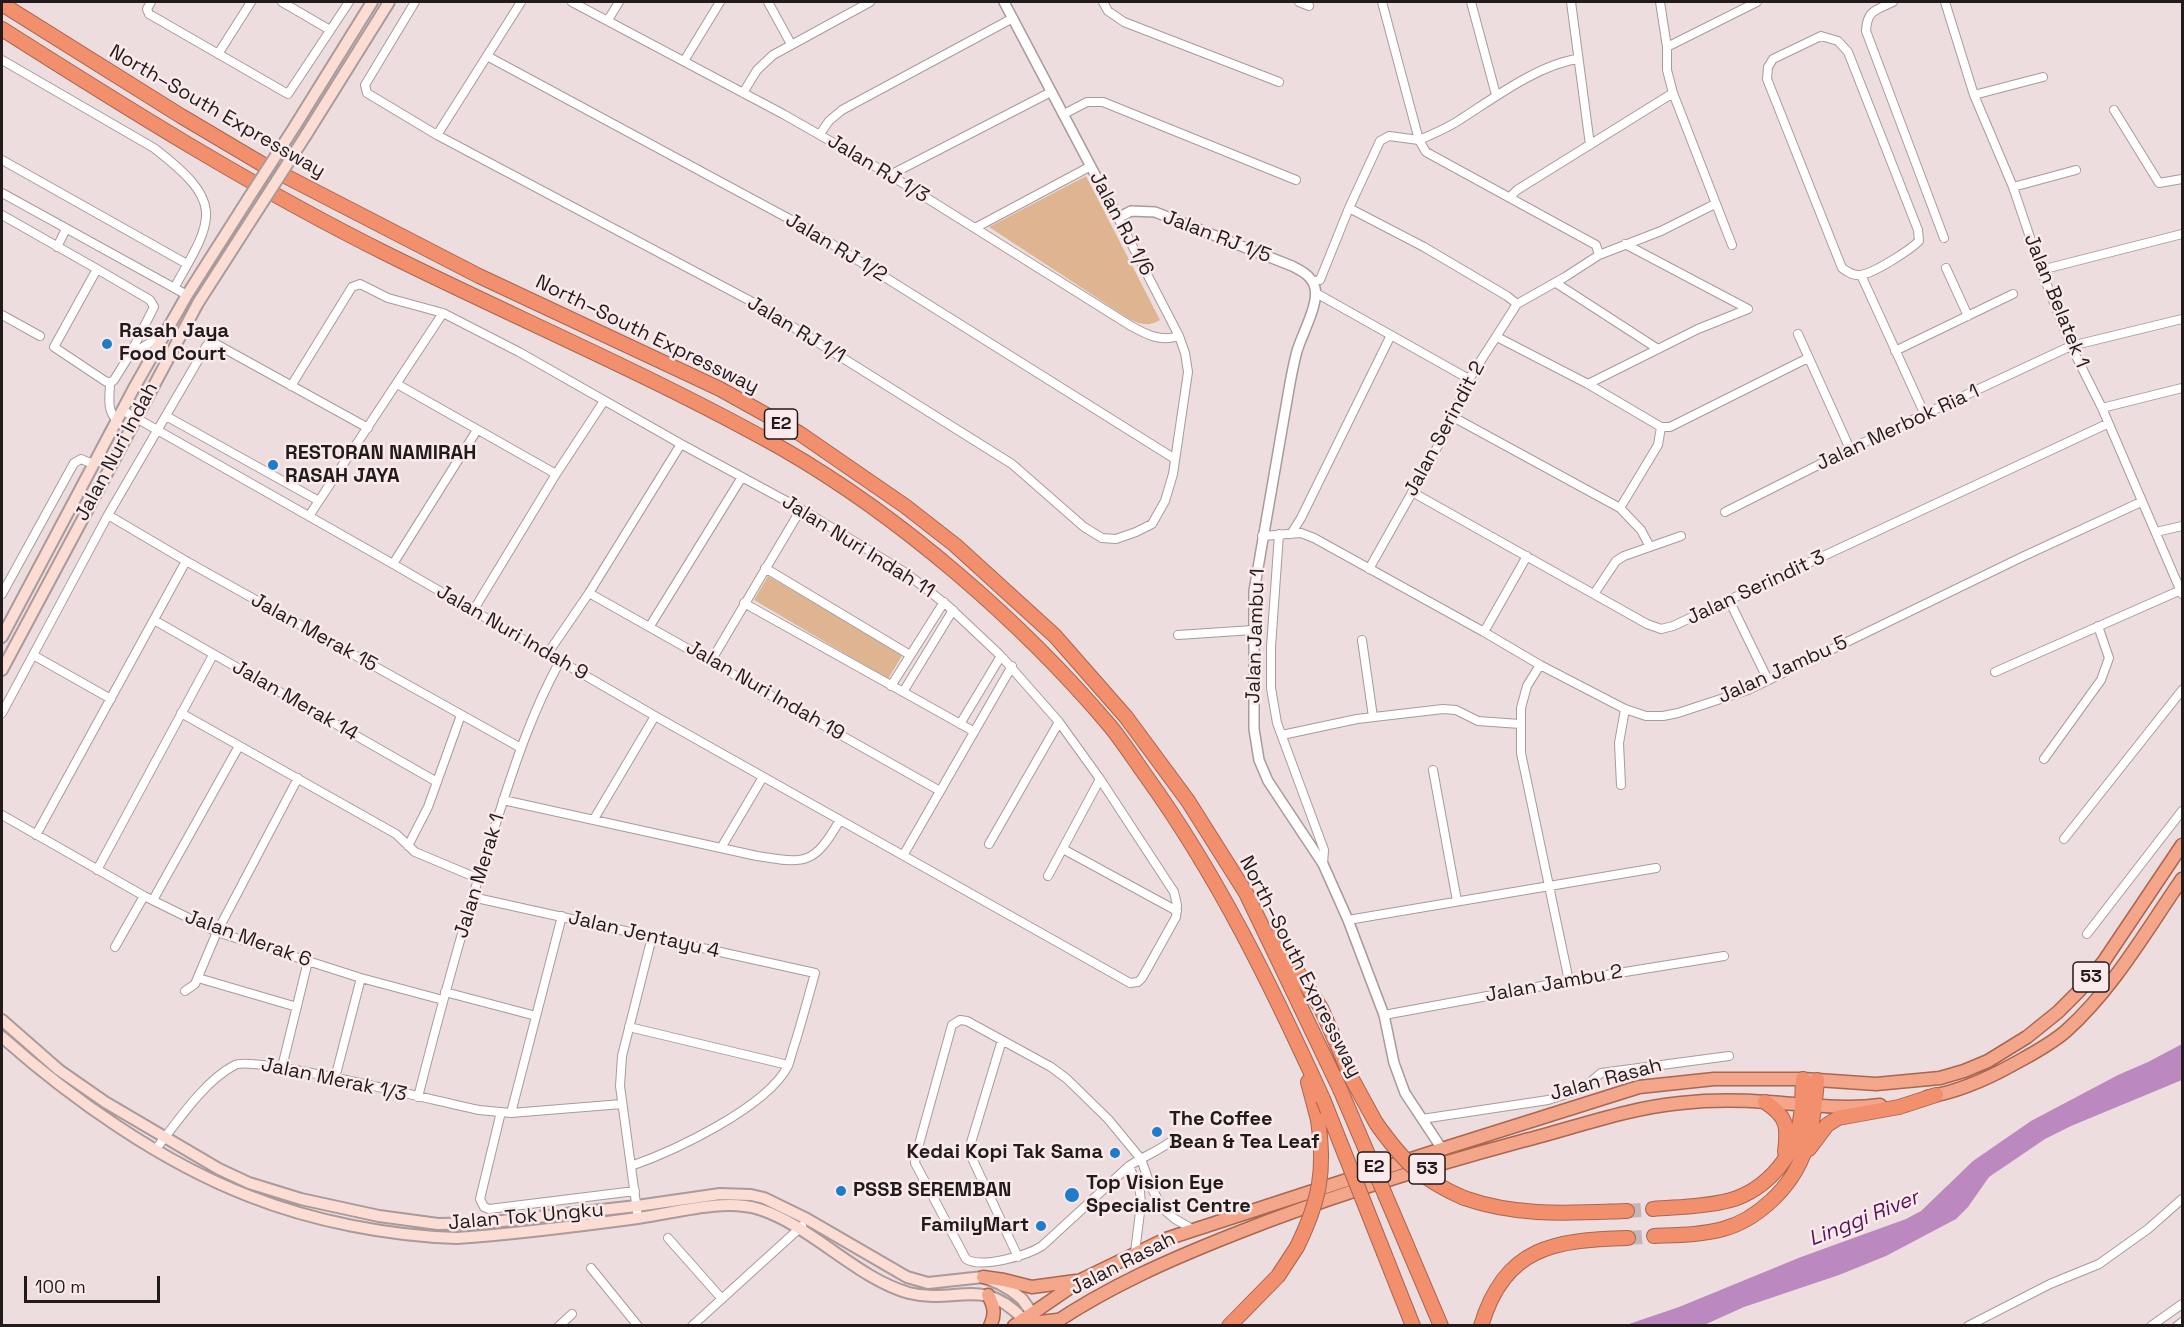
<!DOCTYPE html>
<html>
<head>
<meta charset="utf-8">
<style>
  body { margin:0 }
  #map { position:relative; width:2184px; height:1327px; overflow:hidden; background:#edddde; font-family:"Space Grotesk",sans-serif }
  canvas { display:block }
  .frame { position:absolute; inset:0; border:3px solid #211b1b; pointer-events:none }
  .scale { position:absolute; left:24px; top:1276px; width:136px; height:27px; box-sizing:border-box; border:3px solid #211b1b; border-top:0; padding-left:8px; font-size:18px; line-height:21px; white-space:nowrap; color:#211b1b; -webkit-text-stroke:4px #faeaeb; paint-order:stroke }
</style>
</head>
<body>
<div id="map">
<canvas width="2184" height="1327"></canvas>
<div class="frame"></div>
<div class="scale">100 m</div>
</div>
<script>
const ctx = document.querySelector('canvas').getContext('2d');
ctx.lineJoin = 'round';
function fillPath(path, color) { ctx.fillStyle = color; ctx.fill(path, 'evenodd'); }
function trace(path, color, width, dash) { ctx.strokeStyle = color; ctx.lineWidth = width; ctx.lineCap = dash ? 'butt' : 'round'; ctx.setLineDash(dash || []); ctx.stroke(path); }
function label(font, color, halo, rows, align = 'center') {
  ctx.font = font + ' "Space Grotesk",sans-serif'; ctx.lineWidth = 5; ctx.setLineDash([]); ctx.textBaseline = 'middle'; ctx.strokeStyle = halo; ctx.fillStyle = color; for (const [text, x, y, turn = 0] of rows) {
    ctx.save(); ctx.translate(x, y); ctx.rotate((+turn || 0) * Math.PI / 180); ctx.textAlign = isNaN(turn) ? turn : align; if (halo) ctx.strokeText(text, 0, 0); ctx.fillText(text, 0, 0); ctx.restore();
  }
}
fillPath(new Path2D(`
  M1086 176 1160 320C1143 330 1132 320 1117 311L989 227Z
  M768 576 903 654 888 679 754 600Z`), '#deb590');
fillPath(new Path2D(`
  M2182 1044V1080L2071 1126 2045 1139 1989 1177 1968 1207 1956 1219 1886 1256 1839 1275 1744 1307 1704 1325H1626L1679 1307 1801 1257 1906 1219 1921 1211 1973 1161 2031 1121 2118 1075 2148 1062Z`), '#bc88c0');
trace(new Path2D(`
  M1627 1211 1653 1209
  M1628 1238 1654 1236`), '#c4b6b7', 14, [14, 7]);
const minor = new Path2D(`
  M151 2 147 9 149 14 288 94 349 2
  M282 2 330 30
  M415 2 365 85 367 93 437 135 758 305 1012 464 1084 527 1102 538 1116 539 1136 532 1152 524 1165 501 1173 474 1188 372 1185 353 1179 336 1118 218
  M572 2 783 114 890 175 1131 326C1147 335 1161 342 1179 336
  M768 2 791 44
  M1103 2 1108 11 1124 22 1279 82
  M1299 2 1309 6
  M1382 2 1419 140 1426 152 1596 245 1599 255
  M1471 2 1496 95
  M1571 2 1590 145
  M1660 2 1667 47V70L1673 93 1732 245
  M1893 2C1876 10 1867 10 1866 31L1944 238
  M1945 2 1974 95 2013 187 2041 270 2071 346 2102 408 2182 594
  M608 20 619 2
  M1821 36 1838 41 1848 52 1918 230 1919 241C1910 250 1873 274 1860 275 1853 276 1848 272 1842 268L1767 79 1768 67 1773 59Z
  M1667 47 1757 2
  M218 54 251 2
  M487 56 808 229 1175 459
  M2 60 154 148C225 203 215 217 174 288
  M684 61 720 2
  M743 93 757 70 773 55 870 2
  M1974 95 2043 77
  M2114 110 2159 183 2182 179
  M1064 114 1087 102H1103L1296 180
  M820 134 829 121 842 110 1013 18
  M437 135 521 2
  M1419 140C1433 134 1448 128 1461 119 1494 98 1538 65 1577 59
  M2 160 187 264
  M890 175 1051 92
  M2013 187 2076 170
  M2 193 187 295
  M1510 197 1517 190 1673 93
  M1349 208 1424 247 1507 296 1517 304
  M2 215 97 269
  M975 228 1091 166
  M57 247 66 229
  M1946 268 1968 316
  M2041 270 2182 234
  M1861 275 1925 415
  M1312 281 1320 280 1349 208 1380 141 1389 136 1419 140
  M1556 283 1658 349
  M1316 293 1469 379
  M2 315 40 336
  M1798 334 1850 449
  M1497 337 1588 384 1661 427H1670L1808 358
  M1895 351 2013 294
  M130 355 163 335
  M110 383 105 381 54 347 97 269 150 300 154 307 129 356 114 380 110 383C110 395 106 411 117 420
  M397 384 556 474
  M1588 384 1698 329 1748 309 1625 244
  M2102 408 2182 388
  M122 410 393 564 655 716 1130 983 1138 982 1142 978 1176 917 1177 905 1174 892 1100 779 1059 722 1001 656 948 606 906 573 801 509 681 444 519 352 443 313 388 298 360 284 352 287 291 386
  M166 416 319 501
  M1453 417 1620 508 1641 530 1650 547
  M1412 492 1647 624 1661 629 1673 626 2107 424
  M1620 508 1658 445 1661 427
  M1725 512 1850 449 2071 346 2182 319
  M108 515 186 561 521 748
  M309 516 443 313
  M2156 532 2182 526
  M1279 534 1271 647V688L1277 723 1324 850 1323 864
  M1291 534 1301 518 1391 335
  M1262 536 1301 533 1314 538 1484 632 1540 665 1625 709 1646 716H1663L1678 713 1748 690 2022 557 2141 502
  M393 564 477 430
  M765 568 910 655
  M1369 569 1432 457 1453 417 1469 379 1517 304 1565 277 1599 255 1661 231 1715 204
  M589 593 940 791
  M2 594 74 463 81 459 93 464
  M1594 594 1616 561 1624 556 1681 536
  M1729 600 1768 680
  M744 603 973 731
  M473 611 556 474 604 401
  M154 620 437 782
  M650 626 742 477
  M1484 632 1527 556
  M1178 635 1253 630
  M1362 640 1373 717
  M548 653 589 593 681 444
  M33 655 111 699
  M711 661 801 509
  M1540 665 1527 686 1521 708V753L1569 981
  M1995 672 2181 590
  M891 686 944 602
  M903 692 953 610
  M2 713 108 515 207 345 216 344 368 428
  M181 713 396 834 415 852 477 878
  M960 724 1001 656
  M1282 735 1357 719 1443 709 1456 710 1478 721 1520 724
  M2044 759 2101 680 2109 658 2098 626
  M1433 770 1457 901
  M1621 785 1619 743 1625 709
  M503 800 757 856C806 864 814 865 840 820
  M2 815 144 896 217 932 361 978 443 1000
  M594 819 655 716
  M36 835 186 561
  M2064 839 2182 690
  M989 844 1059 722
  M408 846 428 807 461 715
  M721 848 763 777
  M1063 849 1177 911
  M904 854 1012 666
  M97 870 213 655
  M1048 876 1100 779
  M472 897 815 973C809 995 803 1017 796 1040 793 1048 791 1058 788 1066 766 1108 674 1151 631 1166
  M153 900 239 746
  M1348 920 1656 868
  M2087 934 2182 811
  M115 947 144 896
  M198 978 297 1007
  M185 991 195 984 217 932 298 778
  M445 992 536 1016
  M1384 1015 1569 981 1724 956
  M629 1027 788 1065
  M1002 1040 970 1146 971 1156 1018 1257
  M282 1067 308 961
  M335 1078 361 978
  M418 1097C442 1003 467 909 498 817 515 763 533 710 560 661
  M501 1112 480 1199 484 1207 489 1209 635 1191
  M511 1113 562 916
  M1422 1119 1548 1100 1582 1089 1601 1073 1729 1056
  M1174 1139C1161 1150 1144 1156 1129 1166L1042 1246C1028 1255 982 1269 966 1259L915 1163 916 1155 952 1025 960 1020 967 1021 1051 1067 1067 1079 1108 1119 1141 1159 1151 1187 1163 1209 1175 1219 1194 1230
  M156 1149C177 1122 205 1080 235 1065 255 1055 444 1103 479 1110L511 1113 622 1104
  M1129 1166 1140 1192 1141 1204 1135 1252
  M638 1218 620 1086 622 1056 652 937
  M668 1238 722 1299
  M591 1268 638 1326
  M559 1326 572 1314
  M692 1326 802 1226
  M1968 1326 2050 1284 2099 1264 2148 1229 2182 1199
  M2151 1326 2182 1304
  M2177 1326 2182 1322`);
const tertiary = new Path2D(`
  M1004 2 1118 218 1131 211 1155 212 1292 266C1302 271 1312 276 1315 288 1319 304 1302 334 1297 351 1294 362 1292 373 1290 383L1254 591V729L1259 760 1268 781 1323 864 1348 920 1384 1015 1394 1063 1405 1093 1442 1149`);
const secondary = new Path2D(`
  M295 126 372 2
  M306 135 389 2
  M2 637 134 388 187 295 248 199
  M2 670 198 303 259 208
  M2 1020 59 1070 105 1102 219 1169 249 1183 301 1199 379 1216 438 1224 484 1223 637 1206 720 1194 751 1195 764 1198 807 1219 907 1277 928 1283 983 1277 1000 1284 1012 1291 1022 1299 1032 1313
  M2 1037C72 1099 161 1162 249 1196 312 1221 389 1236 457 1238 517 1234 578 1226 638 1218 675 1213 722 1198 759 1209 812 1226 856 1278 909 1293 956 1305 982 1275 1023 1319`);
const trunk = new Path2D(`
  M1927 1097C1957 1092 1985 1080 2012 1065 2030 1055 2050 1045 2066 1031 2113 989 2146 931 2182 879
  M983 1277 1004 1280 1032 1287 1076 1281
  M988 1295C994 1306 996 1314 990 1326
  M1023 1319 1032 1323 1057 1320
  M1014 1326 1081 1280 1166 1239 1442 1149 1639 1087 1714 1079H1803L1876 1084 1940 1078 1964 1071 1988 1061 2027 1037 2058 1012 2080 990 2104 961 2182 845
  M1050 1326C1109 1286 1171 1259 1237 1233 1330 1196 1426 1167 1522 1141 1574 1128 1627 1108 1681 1103 1709 1100 1738 1100 1767 1102 1804 1104 1843 1110 1880 1105`);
const motorway = new Path2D(`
  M2 4 181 116 262 164 479 276 720 389 799 433 905 506 955 545 1055 636 1126 717 1188 801 1246 893 1340 1089
  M2 29C128 109 254 188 389 255 520 320 655 377 783 449 901 517 1022 622 1110 726 1123 742 1134 759 1146 776 1218 876 1272 987 1323 1099
  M1275 937 1321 1008 1352 1079 1376 1123
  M1308 1082 1318 1120
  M1765 1102C1788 1117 1788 1127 1785 1152
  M1809 1149 1827 1125 1838 1118 1899 1107 1936 1095
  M1464 1198C1519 1217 1569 1213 1627 1211
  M1653 1209C1676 1207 1700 1207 1722 1202 1761 1195 1794 1160 1800 1121 1803 1107 1802 1093 1803 1079
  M1654 1236C1677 1235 1701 1235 1723 1229 1742 1224 1757 1214 1771 1201 1808 1167 1813 1129 1817 1080
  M1407 1246 1441 1326
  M1384 1253 1413 1326
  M1229 1326 1278 1276 1297 1247
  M1481 1326C1505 1246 1555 1240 1628 1238`);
trace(minor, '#a99a9b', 10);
trace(tertiary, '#a99a9b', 12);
trace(secondary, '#a99a9b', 14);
trace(trunk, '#a96650', 15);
trace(motorway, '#a96650', 16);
trace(minor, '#fff', 8);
trace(tertiary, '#fff', 9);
trace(secondary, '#fbddd3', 10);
trace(trunk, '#f4a68a', 12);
trace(motorway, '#f28f6d', 14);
const secondaryBridge = new Path2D(`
  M248 199 295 126
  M259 208 306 135`);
const motorwayBridge = new Path2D(`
  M1340 1089 1407 1246
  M1323 1099 1384 1253
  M1376 1123C1403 1161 1420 1179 1464 1198
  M1297 1247C1319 1202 1326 1171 1318 1120`);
trace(secondaryBridge, '#a99a9b', 14, []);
trace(motorwayBridge, '#a96650', 16, []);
trace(secondaryBridge, '#fbddd3', 10);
trace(motorwayBridge, '#f28f6d', 14);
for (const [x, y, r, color] of [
  [107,344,6,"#1f7cc8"],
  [273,465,6,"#1f7cc8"],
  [1157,1132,6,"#1f7cc8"],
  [1115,1153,6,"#1f7cc8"],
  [841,1191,6,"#1f7cc8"],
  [1072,1195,8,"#1f7cc8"],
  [1041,1226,6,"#1f7cc8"]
]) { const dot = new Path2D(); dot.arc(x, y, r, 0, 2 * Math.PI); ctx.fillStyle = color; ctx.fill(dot); trace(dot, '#faeaeb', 2); }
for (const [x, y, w] of [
  [781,424,33],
  [2091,977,36],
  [1374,1167,33],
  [1427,1169,36]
]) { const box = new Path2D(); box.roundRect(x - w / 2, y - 15, w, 30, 4.5); ctx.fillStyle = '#faeaeb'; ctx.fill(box); trace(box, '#211b1b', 1.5); }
label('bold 18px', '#211b1b', null, [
  ["E2",781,424],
  ["53",2091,977],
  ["E2",1374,1167],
  ["53",1427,1169]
]);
label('20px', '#211b1b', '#faeaeb', [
  ["North–South Expressway",217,112,30],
  ["Jalan RJ 1/3",878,169,31],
  ["Jalan RJ 1/6",1121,224,62],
  ["Jalan RJ 1/5",1217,237,21],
  ["Jalan RJ 1/2",836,248,31],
  ["Jalan Belatek 1",2056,301,68],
  ["Jalan RJ 1/1",796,330,31],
  ["North–South Expressway",647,335,26],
  ["Jalan Merbok Ria 1",1898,428,-25],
  ["Jalan Serindit 2",1445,429,-62],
  ["Jalan Nuri Indah",117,452,-62],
  ["Jalan Nuri Indah 11",858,547,32],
  ["Jalan Serindit 3",1756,588,-25],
  ["Jalan Merak 15",314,633,29],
  ["Jalan Nuri Indah 9",512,633,30],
  ["Jalan Jambu 1",1256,636,-88],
  ["Jalan Jambu 5",1783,670,-24],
  ["Jalan Nuri Indah 19",765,691,30],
  ["Jalan Merak 14",295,701,30],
  ["Jalan Merak 1",480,876,-73],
  ["Jalan Jentayu 4",644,935,13],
  ["Jalan Merak 6",248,939,20],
  ["North–South Expressway",1300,967,63],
  ["Jalan Jambu 2",1554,984,-10],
  ["Jalan Merak 1/3",334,1080,12],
  ["Jalan Rasah",1606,1080,-15],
  ["Jalan Tok Ungku",526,1217,-5],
  ["Jalan Rasah",1123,1264,-27]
]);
label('bold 20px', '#211b1b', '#faeaeb', [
  ["Rasah Jaya",119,332],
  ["Food Court",119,355],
  ["RESTORAN NAMIRAH",285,454],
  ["RASAH JAYA",285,477],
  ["The Coffee",1169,1120],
  ["Bean & Tea Leaf",1169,1143],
  ["Kedai Kopi Tak Sama",1103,1153,"right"],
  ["Top Vision Eye",1086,1184],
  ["Specialist Centre",1086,1207],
  ["PSSB SEREMBAN",853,1191],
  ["FamilyMart",1029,1226,"right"]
], 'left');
label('italic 21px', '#54145b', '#faeaeb', [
  ["Linggi River",1864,1219,-22]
]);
</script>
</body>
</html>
